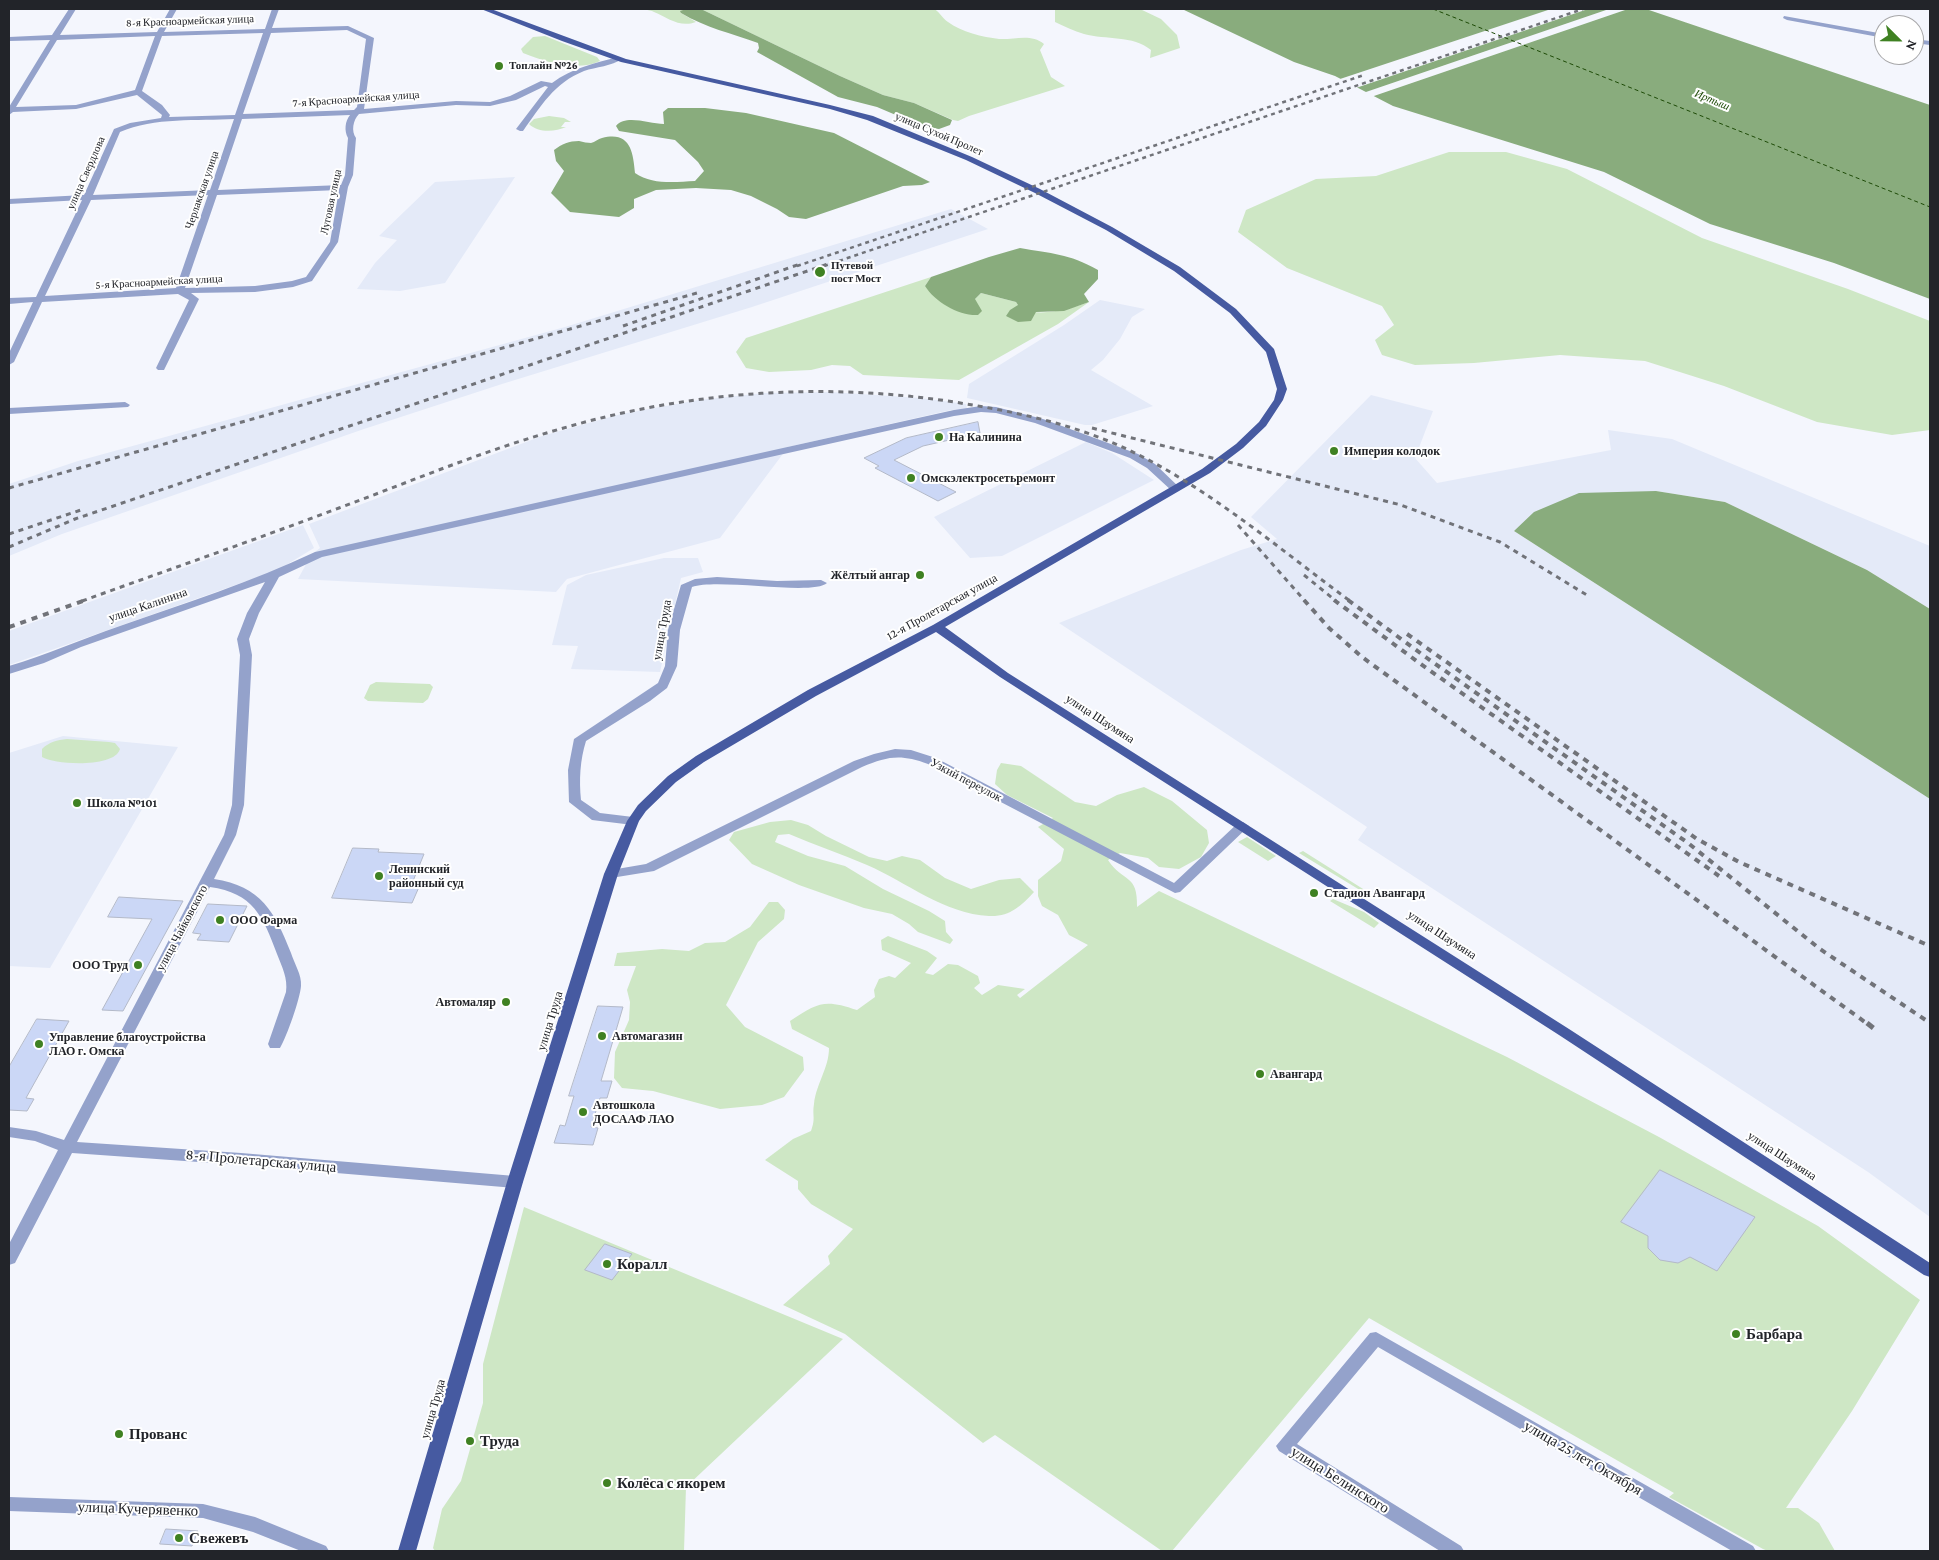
<!DOCTYPE html>
<html>
<head>
<meta charset="utf-8">
<style>
  body { margin:0 }
  #map { position:relative; width:1939px; height:1560px; overflow:hidden; background:#f4f6fd; font-family:"Crimson Pro",serif }
  canvas { display:block }
  .frame { position:absolute; inset:0; border:10px solid #222429; pointer-events:none }
  .north { position:absolute; left:1874px; top:15px; width:50px; height:50px; box-sizing:border-box; background:#fff; border:1px solid #a7a7a9; border-radius:50%; rotate:113deg; font-size:14px; font-weight:700; line-height:20px; text-align:center; color:#222429 }
  .north::after { content:''; display:block; margin:auto; width:18px; height:22px; background:#3f8122; clip-path:polygon(50% 0,100% 100%,50% 72%,0 100%) }
</style>
</head>
<body>
<div id="map">
<canvas width="1939" height="1560"></canvas>
<div class="frame"></div>
<div class="north">N</div>
</div>
<script>
const ctx = document.querySelector('canvas').getContext('2d');
ctx.lineJoin = 'round';
function fillPath(path, color) { ctx.fillStyle = color; ctx.fill(path, 'evenodd'); }
function trace(path, color, width, dash) { ctx.strokeStyle = color; ctx.lineWidth = width; ctx.lineCap = dash ? 'butt' : 'round'; ctx.setLineDash(dash || []); ctx.stroke(path); }
function label(font, color, halo, rows, align = 'center') {
  ctx.font = font + ' "Crimson Pro",serif'; ctx.lineWidth = 4; ctx.setLineDash([]); ctx.textBaseline = 'middle'; ctx.strokeStyle = halo; ctx.fillStyle = color; for (const [text, x, y, turn = 0] of rows) {
    ctx.save(); ctx.translate(x, y); ctx.rotate((+turn || 0) * Math.PI / 180); ctx.textAlign = isNaN(turn) ? turn : align; if (halo) ctx.strokeText(text, 0, 0); ctx.fillText(text, 0, 0); ctx.restore();
  }
}
fillPath(new Path2D(`
  M515 177 445 283 400 291 357 289 375 263 397 240 379 236 435 182Z
  M951 209 988 229 752 307 502 384 364 429 62 534 9 556V484L78 461 565 327Z
  M1100 300 1145 309 1132 317 1120 339 1103 360 1091 370 1153 406 1092 425H1085L967 398 969 384 1064 325Z
  M831 392 920 398 966 404 967 409 951 410 788 447 720 538 567 579 556 592 298 579 311 555 320 548 309 524 542 436 621 414 699 400 764 393Z
  M1371 395 1433 411 1415 458 1437 483 1611 450 1608 430 1672 439 1930 546V609L1867 570 1725 502 1656 491 1514 531 1930 799V1217L1868 1172 1358 840 1367 827 1059 623 1241 550 1277 539 1251 517Z
  M1086 442 1112 453 1154 480 1002 556 970 558 934 517Z
  M303 525 314 548 278 570 9 665V631Z
  M664 558H698L703 572 681 578 660 672 571 669 578 646 552 645 567 585 586 575Z
  M63 736 178 747 50 968 9 966V753Z`), '#e4eaf8');
fillPath(new Path2D(`
  M635 9H686L681 11V13L696 22C680 28 668 18 654 12 649 9 641 10 635 9Z
  M701 9H934C940 12 942 18 948 22 961 32 983 37 999 39 1014 40 1031 33 1044 44L1040 50 1051 77 1065 86 969 116 958 121 953 120 914 103 883 95 840 76Z
  M1055 9H1140L1161 19 1177 35 1180 48 1150 58 1151 50C1133 35 1106 40 1084 34 1074 31 1064 26 1055 22Z
  M545 36 597 57 600 61C577 72 545 62 523 53L521 49 533 37Z
  M549 116 564 118 571 122H565L561 127H566C555 132 538 133 529 124L534 119Z
  M1449 152H1506L1567 169 1702 238 1848 289 1930 321V430L1892 435 1817 422 1724 386 1645 361 1560 355 1474 363 1415 365 1382 355 1375 340 1394 325 1382 306 1287 268 1238 232 1246 210 1316 179 1376 176Z
  M931 277 925 286 975 299 981 293 1016 302C1028 322 1072 308 1089 302L1058 324 959 380 863 375 850 366 832 365 811 370 769 372 746 368 736 352 746 338Z
  M376 682 430 684 433 687 428 699 423 703 368 701 364 698 370 685Z
  M67 739 109 742 115 743 120 749C115 768 55 765 42 757V749C49 742 57 740 67 739Z
  M1001 763 1021 766 1075 802 1096 806 1117 795 1144 787 1172 801 1207 830 1209 843 1201 857 1179 869 1159 867 1148 858 1120 853 1108 860C1123 883 1138 873 1137 907L1159 891 1507 1057 1659 1137 1818 1226 1920 1300 1852 1411 1786 1508H1798L1819 1523 1835 1551H1768L1763 1549 1669 1497 1674 1493 1369 1318 1172 1551H1162L995 1435 983 1443 845 1334 783 1305 830 1264 828 1256 853 1229 811 1204 798 1189V1181L765 1160 793 1139 811 1131C816 1118 812 1116 814 1104 816 1084 829 1068 829 1048L792 1029 790 1021C818 1002 825 999 857 1010L875 997 874 990 879 979 889 976 895 978 911 963 882 950 881 940 888 936 927 951 937 958 925 973 933 975 948 964 958 965 978 976 980 983 974 988 982 995 998 985 1025 989 1017 995 1020 998 1088 945 1069 935 1058 915 1042 906 1038 896V880L1061 861 1064 849 1038 827 1053 818 1007 795 995 784 997 770Z
  M791 820 808 825 826 836 869 857 887 861 902 856 920 860 945 878 971 889 999 880 1020 878 1034 892C1021 906 1010 917 989 916 945 914 906 882 867 865 841 854 815 845 789 834L778 835 775 842 808 856 845 866 883 889 929 911 945 921 946 932 953 940 950 944 918 932 909 924 892 914 864 908 799 885 752 864 729 840 734 832 770 822Z
  M1247 837 1276 856 1268 861 1238 842Z
  M1303 851 1371 894 1368 895 1299 853Z
  M1333 899 1364 912 1379 923 1374 928 1330 901Z
  M769 902H778L785 910 784 919 758 942 726 1005 745 1027 803 1057 804 1070 784 1097 762 1105 720 1109 653 1091 622 1088 614 1078 615 1052 629 1020 630 1002 627 990 636 966H614L617 953 662 949 689 951 705 943 725 942 750 927Z
  M524 1207 843 1339 686 1487 684 1551H435L433 1548 442 1509 461 1481 483 1403V1364Z`), '#cee7c5');
fillPath(new Path2D(`
  M686 9H701L840 76 883 95 914 103 952 120 950 125 939 129 924 127 877 107 838 97 757 52 759 48 758 43C731 33 706 28 681 13L680 11Z
  M1182 9H1646L1930 105V299L1834 263 1710 224 1604 172 1393 106 1335 76 1294 62Z
  M668 108H705L746 113 834 133 930 182 922 185 903 186 806 219 789 217 777 209 751 196 731 190 696 188 656 190 634 199V208L619 217 570 212 551 193 564 171 556 161 554 150C562 144 569 141 579 141 583 142 588 143 591 143 595 142 598 139 602 138 630 131 633 151 635 173 652 185 675 182 695 181L704 171 698 162 675 140 619 131 616 126C626 114 649 124 664 124L663 112Z
  M1020 248C1052 254 1068 253 1098 270V279L1084 294 1089 302 1064 311 1036 312 1031 321 1018 322 1006 316 1010 310 1018 305 1016 302 981 293 975 299 982 311 978 315C959 316 935 302 925 286L931 277 989 257Z
  M1656 491 1725 502 1867 570 1930 609V799L1514 531 1534 512 1579 493Z`), '#89ac7d');
fillPath(new Path2D(`
  M1551 9H1588L1353 89 1337 80Z
  M1609 9H1628L1371 97 1363 93Z`), '#f4f6fd');
trace(new Path2D(`
  M1433 9 1930 207`), '#1d4a06', 1, [4, 3]);
const building = new Path2D(`
  M978 422 980 433 923 446 894 460 956 492 938 501 875 468 879 466 864 458 906 438Z
  M353 848 379 849 378 852 424 854 411 886 419 887 412 903 332 898Z
  M119 897 183 901 123 1011 102 1010 152 919 108 917Z
  M208 904 247 906 229 942 197 940 201 934 193 933Z
  M598 1006 623 1007 601 1081H612L607 1098H600L591 1127 598 1128 593 1145 554 1143 560 1125 565 1126 574 1096H569Z
  M37 1019 69 1021 26 1098 34 1099 27 1111 9 1110V1067Z
  M1660 1170 1755 1217 1717 1271 1690 1257 1678 1263 1660 1260 1648 1248V1236L1621 1222Z
  M605 1244 632 1254 612 1280 585 1270Z
  M166 1529 198 1531 192 1546 160 1544Z`);
fillPath(building, '#cbd7f6');
trace(building, '#b3b9c8', 1);
fillPath(new Path2D(`
  M69 9H76L60 35 157 32 170 9H177L164 32 265 29 272 9H279L272 28 348 26 374 38 364 109 456 101 490 102 510 96 541 81 552 83C572 68 595 63 618 57L622 59C612 66 596 67 584 71 554 83 541 106 523 131H520L516 129 548 87 545 86 516 100 490 106 456 105 359 114C353 120 351 131 356 138L353 175 348 187 338 242 312 281 293 287 255 292 191 293 199 299 164 370H158L156 368 189 300 178 294 42 302 14 362 9 365V353L33 302 9 304V298L36 297 82 200 9 204V199L84 195 114 129 130 123 161 118 162 115 137 95 76 109 13 112 9 115V107L50 40 9 41V37L52 35ZM347 30 366 39 357 107 354 110 243 114 271 33ZM263 33 235 115 169 117 170 115 162 105 142 91 162 36ZM155 36 135 90 76 105 16 107 57 40ZM350 115C345 121 344 131 348 138L345 175 341 185 218 190 242 119ZM234 119 210 190 93 195 120 132C154 117 198 121 234 119ZM339 190 330 242 306 277 292 281 255 286 185 288 217 195ZM208 195 176 288 45 296 91 200Z
  M1784 16 1884 34V38L1787 20 1783 18Z
  M1914 39 1930 41V45L1914 43Z
  M125 402 130 405 128 407 9 414V408Z
  M981 406 996 407 1043 419 1138 454 1155 464 1181 489 1176 492 1172 491 1147 468 1130 458 1035 423 996 413 981 412 954 416 322 557 279 577 259 613 249 639 252 655 244 805 236 835 214 879C261 886 275 912 291 953 294 963 302 975 301 986 300 999 287 1036 280 1048H270L268 1044 286 992C288 978 282 967 277 954 263 916 253 893 210 887L77 1142 241 1153 515 1176 520 1178 523 1182 520 1186 515 1188 241 1165 72 1153 15 1263 9 1265V1244L58 1150 35 1141 9 1137V1127L36 1131 64 1140 224 835 232 805 240 655 237 639 247 613 265 582 81 647 44 663 9 674V666C46 655 82 639 120 626 185 603 252 582 315 552L954 410Z
  M717 577 777 581 821 580 827 583C813 596 719 578 692 587L680 630 677 666 667 688 650 701 586 741C580 760 579 780 581 800L600 813 633 817 639 821 633 825 592 820 569 802 568 770 574 739 658 683 665 666 668 630 681 585 695 579Z
  M895 749 911 750 936 758 1174 883 1238 823 1243 822 1249 826 1180 892 1175 893 928 764C901 754 888 756 862 767L654 871 611 878 604 874 611 870 646 864 854 761 874 754Z
  M1376 1332 1753 1546 1756 1551H1732L1378 1347 1297 1444 1461 1546 1464 1551H1440L1279 1451 1276 1446 1370 1333Z
  M9 1497 203 1504 255 1517 326 1546 329 1551H301L253 1532 203 1518 9 1511Z`), '#94a2cb');
fillPath(new Path2D(`
  M481 9H491L626 59 830 105 873 116 972 157 1040 189 1112 227 1180 267 1236 309 1274 349 1287 389 1283 400 1266 426 1243 448 1210 473 945 627 1008 673 1569 1029 1930 1263V1277L1924 1275 1559 1035 1000 677 936 632 816 696 704 762 676 782 646 811 639 821 618 874 523 1182 416 1551H398L507 1182 604 874 627 821 638 805 668 776 696 756 808 690 933 625 1202 469 1236 444 1259 422 1274 400 1277 389 1266 352 1230 313 1174 271 1106 230 1035 193 966 160 867 120 830 109 621 62 562 41Z`), '#465aa1');
trace(new Path2D(`
  M797 266 1364 75
  M824 266 1583 9`), '#717379', 2.5, [4, 4]);
trace(new Path2D(`
  M623 326 800 264
  M1092 428 1401 505 1500 542 1590 597
  M9 488 697 293
  M1238 525 1305 601
  M9 534 81 510
  M9 547 75 519 828 264
  M1304 575 1336 601
  M82 601C168 570 254 540 339 508 409 482 478 453 550 432 681 392 819 381 954 402 1018 412 1079 425 1137 454 1213 492 1281 550 1350 601`), '#717379', 3, [5, 5]);
trace(new Path2D(`
  M1304 600 1329 628 1362 657 1869 1025
  M1334 600 1418 662 1719 876
  M1348 600 1427 658 1688 843 1820 949 1930 1023
  M9 627 86 600
  M1407 634 1697 839 1739 862 1930 946`), '#717379', 4, [6, 6]);
trace(new Path2D(`
  M1867 1023 1876 1030`), '#717379', 5, [8, 8]);
for (const [x, y, r, color] of [
  [499,66,5,"#3f8122"],
  [820,272,6,"#3f8122"],
  [939,437,5,"#3f8122"],
  [1334,451,5,"#3f8122"],
  [911,478,5,"#3f8122"],
  [920,575,5,"#3f8122"],
  [77,803,5,"#3f8122"],
  [379,876,5,"#3f8122"],
  [1314,893,5,"#3f8122"],
  [220,920,5,"#3f8122"],
  [138,965,5,"#3f8122"],
  [506,1002,5,"#3f8122"],
  [602,1036,5,"#3f8122"],
  [39,1044,5,"#3f8122"],
  [1260,1074,5,"#3f8122"],
  [583,1112,5,"#3f8122"],
  [607,1264,5,"#3f8122"],
  [1736,1334,5,"#3f8122"],
  [119,1434,5,"#3f8122"],
  [470,1441,5,"#3f8122"],
  [607,1483,5,"#3f8122"],
  [179,1538,5,"#3f8122"]
]) { const dot = new Path2D(); dot.arc(x, y, r, 0, 2 * Math.PI); ctx.fillStyle = color; ctx.fill(dot); trace(dot, '#fff', 2); }
label('11px', '#222429', '#fff', [
  ["8-я Красноармейская улица",190,21,-2],
  ["7-я Красноармейская улица",356,99,-4],
  ["улица Сухой Пролет",939,134,23],
  ["улица Свердлова",86,173,-66],
  ["Черлакская улица",202,190,-71],
  ["Луговая улица",331,202,-78],
  ["5-я Красноармейская улица",159,282,-3]
]);
label('bold 11px', '#222429', '#fff', [
  ["Топлайн №26",509,66],
  ["Путевой",831,266],
  ["пост Мост",831,279]
], 'left');
label('italic 11px', '#1d4a06', '#fff', [
  ["Иртыш",1712,100,23]
]);
label('bold 12px', '#222429', '#fff', [
  ["На Калинина",949,437],
  ["Империя колодок",1344,451],
  ["Омскэлектросетьремонт",921,478],
  ["Жёлтый ангар",910,575,"right"],
  ["Школа №101",87,803],
  ["Ленинский",389,869],
  ["районный суд",389,883],
  ["Стадион Авангард",1324,893],
  ["ООО Фарма",230,920],
  ["ООО Труд",128,965,"right"],
  ["Автомаляр",496,1002,"right"],
  ["Автомагазин",612,1036],
  ["Управление благоустройства",49,1037],
  ["ЛАО г. Омска",49,1051],
  ["Авангард",1270,1074],
  ["Автошкола",593,1105],
  ["ДОСААФ ЛАО",593,1119]
], 'left');
label('12px', '#222429', '#fff', [
  ["улица Калинина",148,605,-19],
  ["12-я Пролетарская улица",942,607,-29],
  ["улица Труда",662,630,-80],
  ["улица Шаумяна",1100,719,33],
  ["Узкий переулок",966,780,28],
  ["улица Чайковского",182,928,-62],
  ["улица Шаумяна",1442,935,33],
  ["улица Труда",550,1021,-73],
  ["улица Шаумяна",1782,1156,33],
  ["улица Труда",433,1409,-74]
]);
label('15px', '#222429', '#fff', [
  ["8-я Пролетарская улица",261,1161,5],
  ["улица 25 лет Октября",1583,1458,30],
  ["улица Белинского",1340,1480,32],
  ["улица Кучерявенко",138,1509,2]
]);
label('bold 15px', '#222429', '#fff', [
  ["Коралл",617,1264],
  ["Барбара",1746,1334],
  ["Прованс",129,1434],
  ["Труда",480,1441],
  ["Колёса с якорем",617,1483],
  ["Свежевъ",189,1538]
], 'left');
</script>
</body>
</html>
